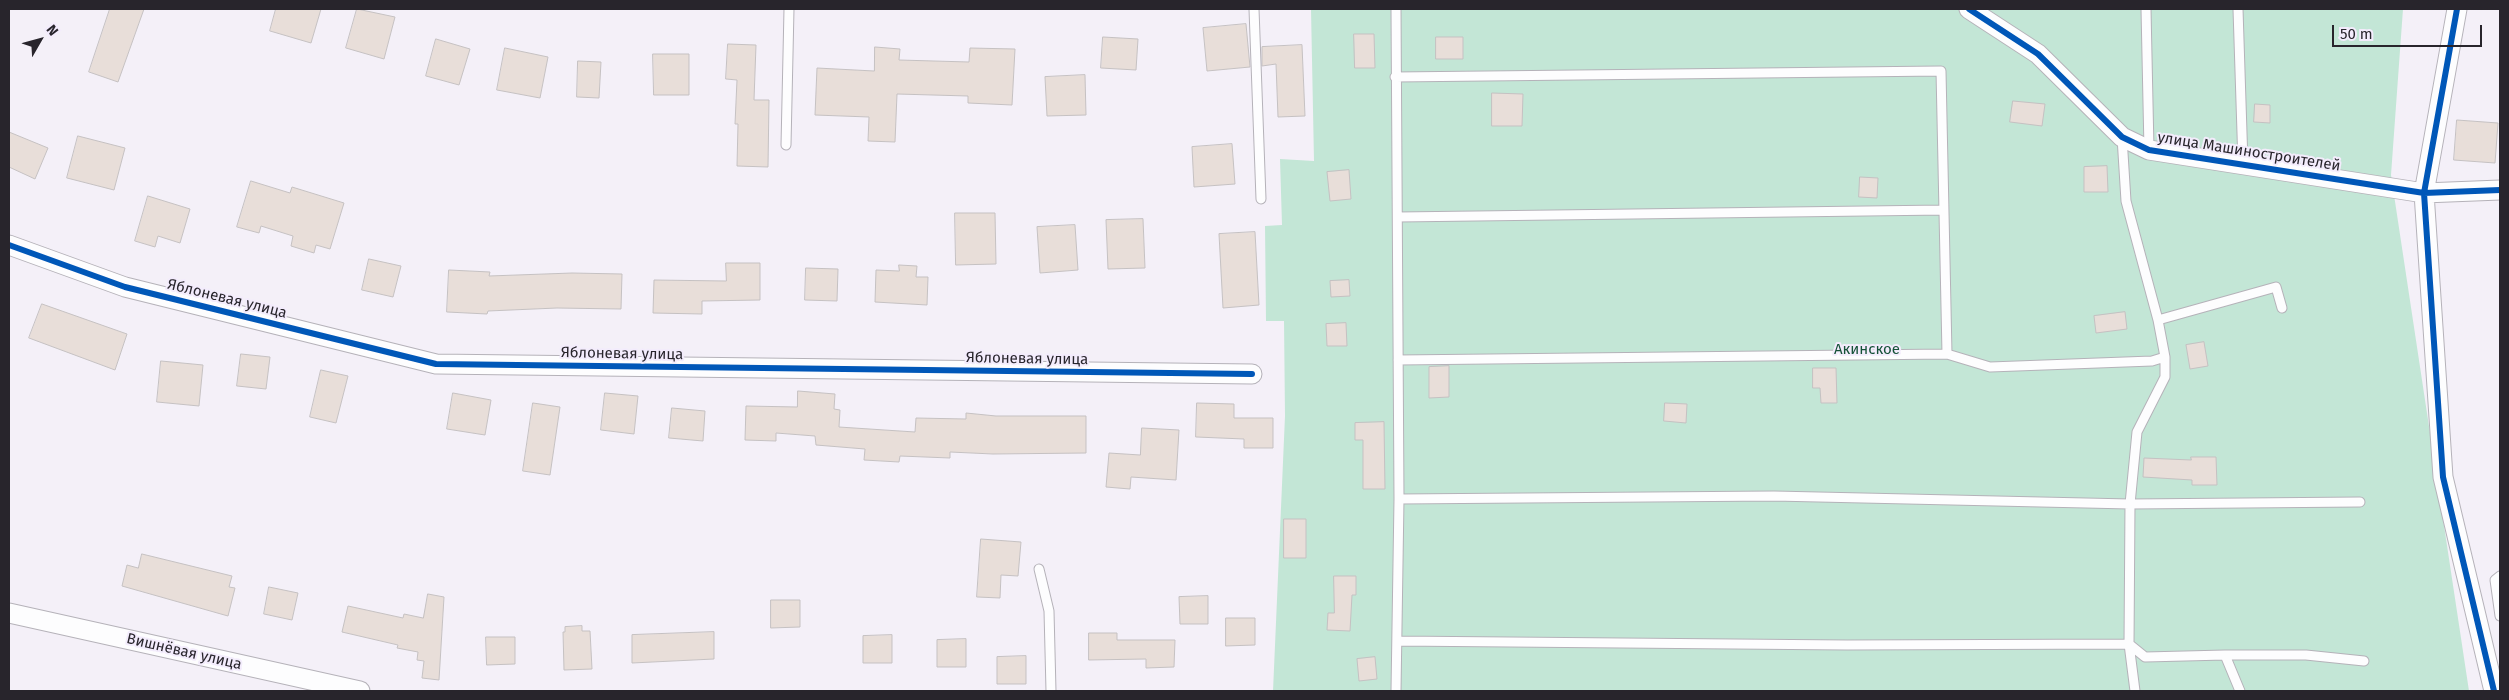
<!DOCTYPE html>
<html>
<head>
<meta charset="utf-8">
<style>
  body { margin:0 }
  #map { position:relative; width:2509px; height:700px; overflow:hidden; background:#f4f0f8; font-family:"Fira Sans",sans-serif }
  canvas { display:block }
  .frame { position:absolute; inset:0; border:10px solid #28252c; pointer-events:none }
  .north { position:absolute; left:15px; top:15px; width:50px; height:50px; -webkit-text-stroke:4px #f3ecfc; paint-order:stroke; rotate:52deg; font-size:14px; font-weight:700; line-height:20px; text-align:center; color:#28252c }
  .north::after { content:''; display:block; margin:auto; width:18px; height:22px; background:#28252c; clip-path:polygon(50% 0,100% 100%,50% 72%,0 100%) }
  .scale { position:absolute; left:2332px; top:25px; width:150px; height:22px; box-sizing:border-box; border:2px solid #28252c; border-top:0; padding-left:6px; font-size:15px; line-height:18px; white-space:nowrap; color:#28252c; -webkit-text-stroke:4px #f3ecfc; paint-order:stroke }
</style>
</head>
<body>
<div id="map">
<canvas width="2509" height="700"></canvas>
<div class="frame"></div>
<div class="north">N</div>
<div class="scale">50 m</div>
</div>
<script>
const ctx = document.querySelector('canvas').getContext('2d');
ctx.lineJoin = 'round';
function fillPath(path, color) { ctx.fillStyle = color; ctx.fill(path, 'evenodd'); }
function trace(path, color, width, dash) { ctx.strokeStyle = color; ctx.lineWidth = width; ctx.lineCap = dash ? 'butt' : 'round'; ctx.setLineDash(dash || []); ctx.stroke(path); }
function label(font, color, halo, rows, align = 'center') {
  ctx.font = font + ' "Fira Sans",sans-serif'; ctx.lineWidth = 4; ctx.setLineDash([]); ctx.textBaseline = 'middle'; ctx.strokeStyle = halo; ctx.fillStyle = color; for (const [text, x, y, turn = 0] of rows) {
    ctx.save(); ctx.translate(x, y); ctx.rotate((+turn || 0) * Math.PI / 180); ctx.textAlign = isNaN(turn) ? turn : align; if (halo) ctx.strokeText(text, 0, 0); ctx.fillText(text, 0, 0); ctx.restore();
  }
}
fillPath(new Path2D(`
  M1311 9H2403L2391 175 2469 691H1273L1285 416 1284 321H1266L1265 226 1282 225 1280 159 1314 161Z`), '#c3e6d6');
const building = new Path2D(`
  M110 9H144L118 82 89 72Z
  M276 9H321L311 43 270 31Z
  M357 9 395 17 384 59 346 48Z
  M1246 24 1250 67 1207 71 1203 28Z
  M1354 34H1374L1375 68H1355Z
  M1103 37 1138 39 1136 70 1101 68Z
  M1436 37H1463V59H1436Z
  M436 39 470 49 459 85 426 76Z
  M728 44 756 45 754 100H769L768 167 737 166 738 124H735L737 80 726 79Z
  M1302 45 1305 116 1278 117 1276 64 1262 66V47Z
  M875 47 900 49 899 60 969 62 970 48 1015 49 1012 105 968 103V96L897 94 895 142 868 141 869 117 815 115 817 68 874 71Z
  M505 48 548 57 540 98 497 90Z
  M653 54H689V95H654Z
  M578 61 601 62 599 98 577 97Z
  M1085 75 1086 115 1047 116 1045 77Z
  M1492 93 1523 94 1522 126H1492Z
  M2013 101 2045 104 2042 126 2010 122Z
  M2255 104 2270 105V123L2254 122Z
  M2457 120 2498 123 2495 163 2454 160Z
  M9 132 48 148 35 179 9 167Z
  M78 136 125 148 114 190 67 178Z
  M1232 144 1235 184 1194 187 1192 147Z
  M2107 166 2108 192H2084V167Z
  M1349 170 1351 199 1330 201 1327 172Z
  M1860 177 1878 178 1877 198 1859 197Z
  M251 181 290 193 292 187 344 203 330 249 316 245 314 253 291 246 293 236 261 226 259 233 237 227Z
  M148 196 190 209 180 243 158 236 155 247 135 241Z
  M955 213H995L996 264 956 265Z
  M1143 219 1145 268 1108 269 1106 220Z
  M1075 225 1078 270 1040 273 1037 227Z
  M1255 232 1259 305 1223 308 1219 234Z
  M369 259 401 266 393 297 362 290Z
  M726 263H760V300L702 301V314L653 313 654 280 726 281Z
  M899 265 917 266 916 277H928L927 305 875 302 876 270 899 271Z
  M806 268 838 269 837 301 805 300Z
  M449 270 490 272 489 276 572 273 622 274 621 309 557 308 488 311 487 314 447 312Z
  M1349 280 1350 296 1331 297 1330 281Z
  M42 304 127 334 115 370 29 338Z
  M2125 312 2127 329 2096 333 2094 316Z
  M1346 323 1347 346H1327L1326 324Z
  M2204 342 2208 366 2190 369 2186 345Z
  M241 354 270 357 266 389 237 386Z
  M161 361 203 365 199 406 157 402Z
  M1449 366V397L1429 398V367Z
  M1813 368H1836L1837 403H1821L1820 388H1813Z
  M321 370 348 376 336 423 310 417Z
  M798 391 835 394 834 409 840 410 839 427 915 432 916 418 966 419V413L996 416H1086V453L993 454 950 452V458L900 456 899 462 864 460 865 449 816 445 815 436 776 433V441L745 440 746 406 797 407Z
  M453 393 491 400 485 435 447 429Z
  M605 393 638 396 634 434 601 430Z
  M533 403 560 407 550 475 523 471Z
  M1197 403 1234 404V418H1273V448H1244V439L1196 437Z
  M1665 403 1687 404 1686 423 1664 421Z
  M672 408 705 411 703 441 669 438Z
  M1384 422 1385 489H1363V440H1355V423Z
  M1142 428 1179 430 1176 480 1131 477 1130 489 1106 487 1109 453 1140 455Z
  M2191 457H2216L2217 485H2192V480L2143 477 2144 458 2191 460Z
  M1284 519H1306V558H1284Z
  M981 539 1021 542 1018 576 1001 575 1000 598 977 597Z
  M142 554 232 576 229 587 235 588 228 616 122 586 127 565 138 568Z
  M1334 576H1356V595H1352L1350 631 1327 630 1328 613H1334Z
  M269 587 298 593 292 620 264 614Z
  M428 594 444 597 439 680 422 678 424 661 417 660 418 652 397 648 398 645 342 632 348 606 403 618 404 614 423 618Z
  M1208 596V624H1180L1179 597Z
  M771 600H800V627L771 628Z
  M1226 618H1255V645L1226 646Z
  M582 626V631H590L592 669 564 670 563 632H565V627Z
  M714 632V659L632 663V635Z
  M1089 633H1117V640H1175L1174 667 1146 668V659L1089 660Z
  M892 635V663H863V636Z
  M486 637H515V664L487 665Z
  M966 639V667H937V640Z
  M1026 656V684H997V657Z
  M1375 657 1377 679 1359 681 1357 659Z`);
fillPath(building, '#e8ded9');
trace(building, '#c5c1c2', 1);
const lane = new Path2D(`
  M1254 9 1261 199
  M2146 9 2149 150
  M2238 9 2243 164
  M1395 77 1941 71 1947 354
  M2122 137 2126 201 2158 320 2165 357V377L2137 432 2130 504 2129 644 2135 691
  M786 145 789 9
  M1398 217 1944 210
  M2158 320 2276 287 2282 308
  M1398 360 1947 354 1990 367 2152 361 2165 357
  M1399 499 1774 496 2130 504 2360 502
  M1039 569 1049 611 1051 691
  M2500 576 2495 580 2500 616
  M1397 641 1847 645 2129 644 2145 657 2225 655 2240 691
  M2225 655H2306L2364 661
  M1396 691 1399 499 1396 9`);
const street = new Path2D(`
  M1969 9 2038 54 2122 137 2149 150 2424 193 2500 190
  M2457 9 2424 193 2443 477 2494 691
  M9 245 125 287 436 364 1252 374
  M9 613 360 691`);
trace(lane, '#b5b2b9', 11);
trace(street, '#b5b2b9', 21);
trace(lane, '#fdfdfe', 9);
trace(street, '#fdfdfe', 19);
trace(new Path2D(`
  M1969 9 2038 54 2122 137 2149 150 2424 193 2500 190
  M2457 9 2424 193 2443 477 2494 691
  M9 245 125 287 436 364 1252 374`), '#0057b8', 6);
label('15px', '#28252c', '#f3ecfc', [
  ["улица Машиностроителей",2249,152,9],
  ["Яблоневая улица",227,299,14],
  ["Яблоневая улица",622,354,1],
  ["Яблоневая улица",1027,359,1],
  ["Вишнёвая улица",184,652,13]
]);
label('15px', '#145137', '#f3ecfc', [
  ["Акинское",1867,350]
]);
</script>
</body>
</html>
